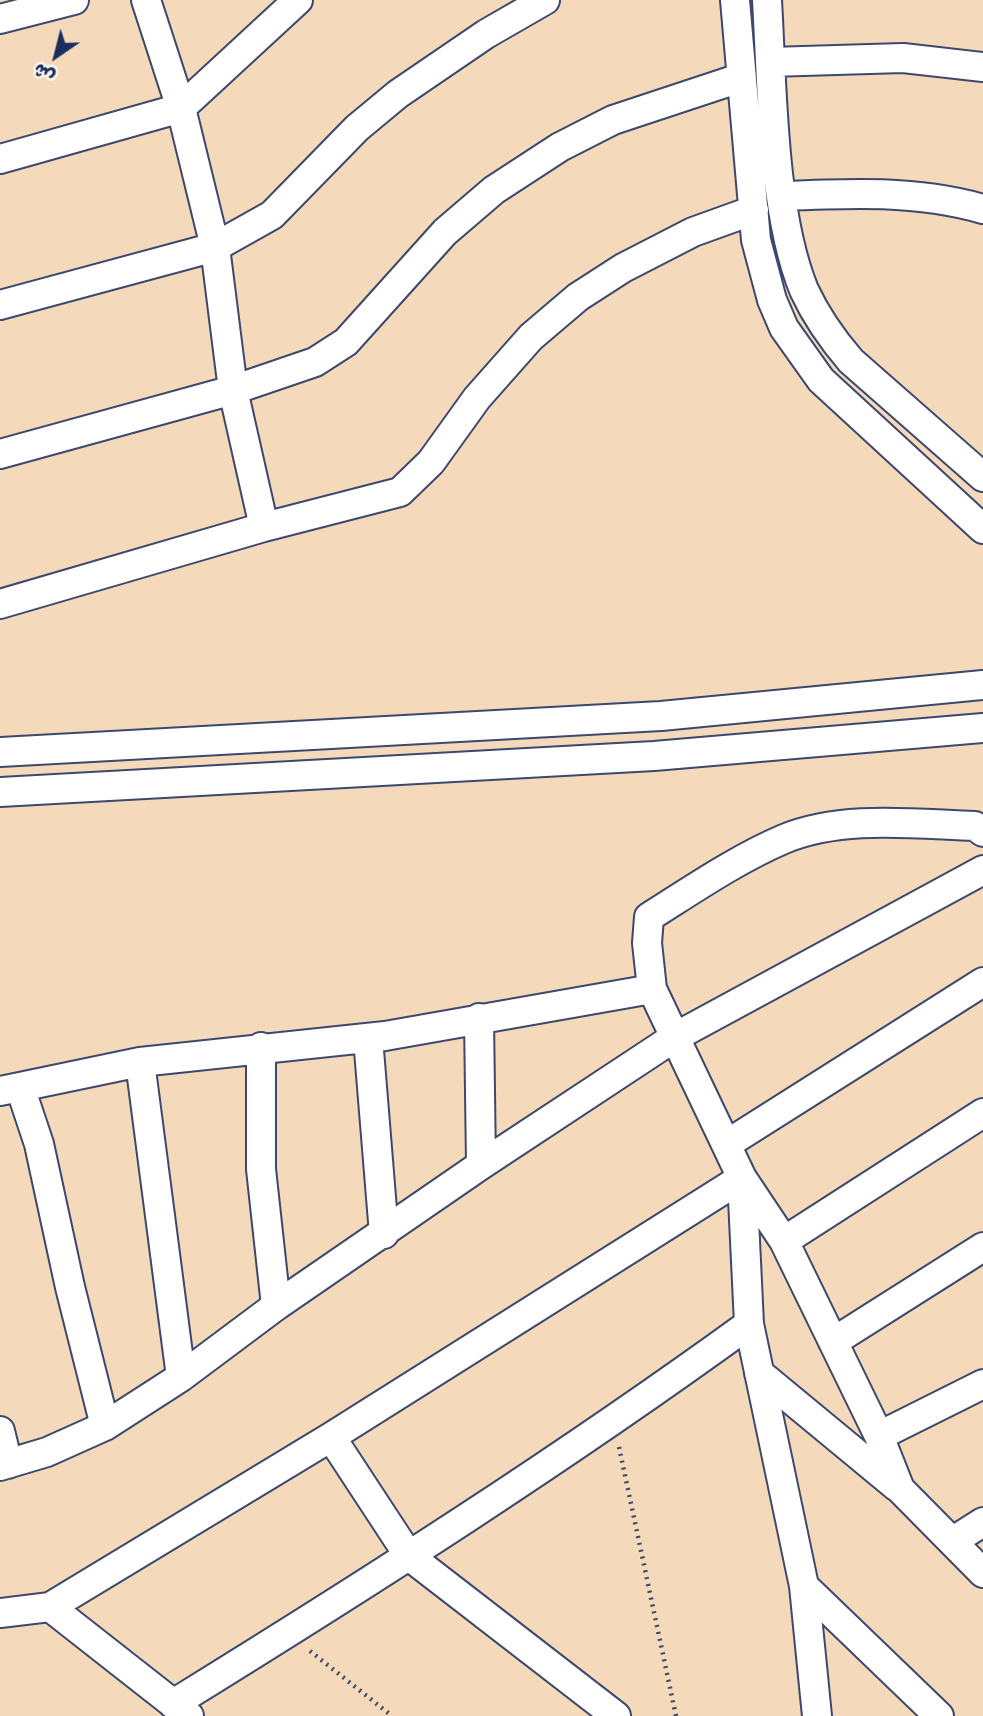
<!DOCTYPE html>
<html>
<head>
<meta charset="utf-8">
<style>
  body { margin:0 }
  #map { position:relative; width:983px; height:1716px; overflow:hidden; background:#f4d9bb; font-family:"Comic Neue","Playpen Sans Arabic",sans-serif }
  canvas { display:block }
  .north { position:absolute; left:21px; top:21px; width:70px; height:70px; -webkit-text-stroke:5px #fbf7ec; paint-order:stroke; rotate:215deg; font-size:19px; font-weight:700; line-height:28px; text-align:center; color:#1b2f5e }
  .north::after { content:''; display:block; margin:auto; width:24px; height:32px; background:#1b2f5e; clip-path:polygon(50% 0,100% 100%,50% 72%,0 100%) }
</style>
</head>
<body>
<div id="map">
<canvas width="983" height="1716"></canvas>
<div class="north">ش</div>
</div>
<script>
const ctx = document.querySelector('canvas').getContext('2d');
ctx.lineJoin = 'round';
function trace(path, color, width, dash) { ctx.strokeStyle = color; ctx.lineWidth = width; ctx.lineCap = dash ? 'butt' : 'round'; ctx.setLineDash(dash || []); ctx.stroke(path); }
const minor = new Path2D(`
  M146 0 181 108 215 247 233 390 264 527
  M735 0 756 240 772 300 784 328 821 380 983 529
  M767 0C772 85 772 212 804 290 816 316 832 339 851 361L983 477
  M0 19 74 0
  M770 62 903 58 983 67
  M0 159 181 108 298 0
  M782 196C849 193 917 190 983 209
  M0 305 215 247 272 215 357 128 398 94 486 34 545 0
  M0 454 233 390 315 362 346 342 445 232 494 190 560 147 613 120 740 78
  M0 604 264 527 400 492 431 462 477 398 531 337 578 297 623 268 693 232 754 210
  M0 752 661 716 983 685
  M0 792 654 756 983 728
  M983 832 975 826C913 824 842 815 784 839 737 859 692 890 649 917L647 943 652 989 742 1178 784 1241 879 1436 900 1489 983 1573
  M479 1018 481 1165
  M368 1038 384 1234
  M261 1047V1169L276 1306
  M140 1062 181 1377
  M20 1087 140 1062 385 1036 652 989
  M0 1091 20 1087 39 1144 70 1287 105 1426
  M727 1144 983 982
  M784 1241 983 1113
  M833 1342 983 1247
  M759 1373 897 1487
  M0 1431 8 1464
  M879 1436 983 1384
  M331 1437 409 1556 616 1716
  M0 1466 47 1452 105 1426 181 1377 276 1306 481 1165 675 1037 983 870
  M953 1541 983 1522
  M804 1586 939 1716
  M50 1607 189 1716
  M0 1613 50 1607 331 1437 742 1178 749 1324 804 1586 817 1716
  M173 1704C369 1583 563 1459 749 1324`);
trace(minor, '#3c486c', 32);
trace(new Path2D(`
  M619 1447 676 1716
  M310 1651 392 1716`), '#3c486c', 4.5, [2, 5]);
trace(minor, '#fff', 28);
</script>
</body>
</html>
